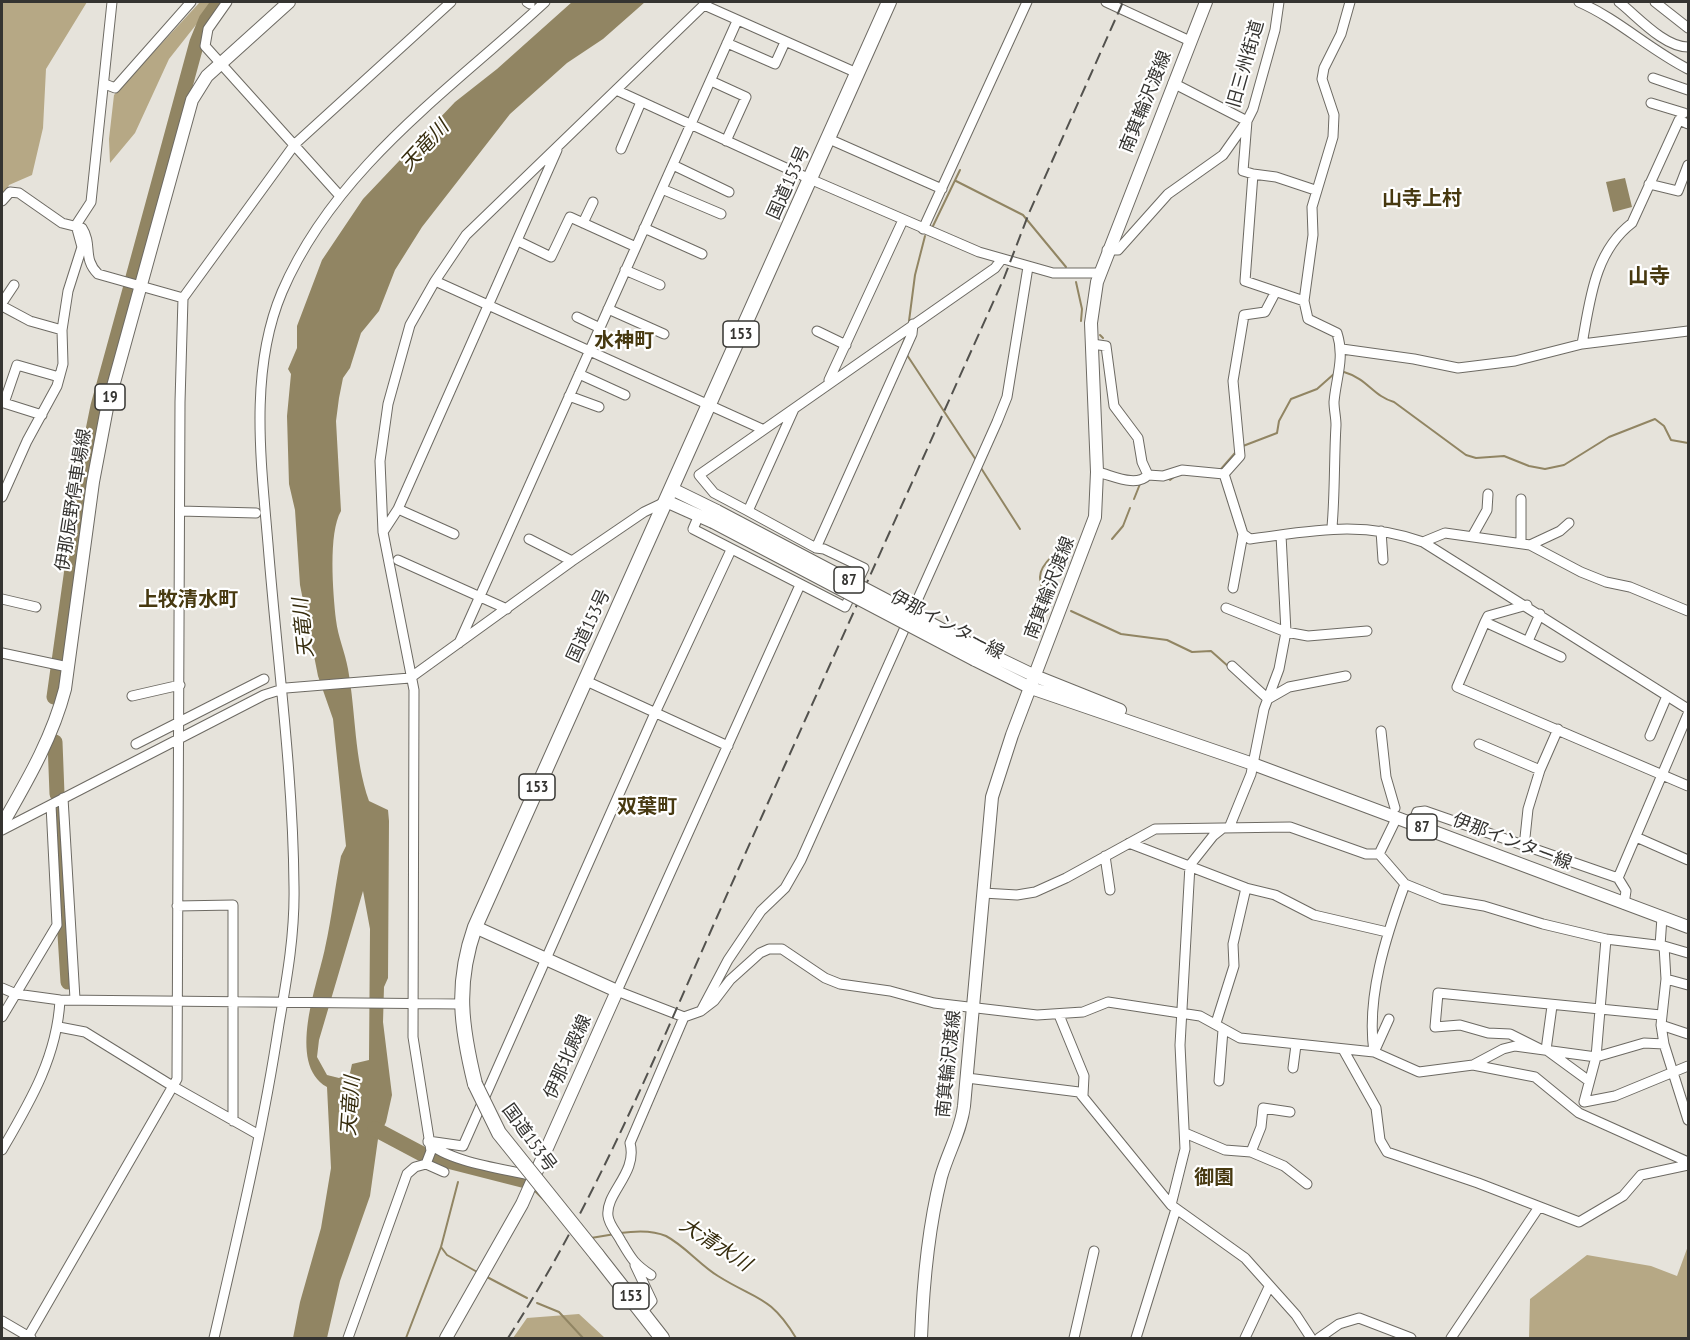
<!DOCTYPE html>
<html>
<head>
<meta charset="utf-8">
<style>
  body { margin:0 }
  #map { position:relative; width:1690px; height:1340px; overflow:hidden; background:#e6e3db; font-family:"PT Sans Narrow",sans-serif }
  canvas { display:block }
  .frame { position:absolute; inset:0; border:3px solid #353431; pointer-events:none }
</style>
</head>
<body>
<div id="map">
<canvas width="1690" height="1340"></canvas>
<div class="frame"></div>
</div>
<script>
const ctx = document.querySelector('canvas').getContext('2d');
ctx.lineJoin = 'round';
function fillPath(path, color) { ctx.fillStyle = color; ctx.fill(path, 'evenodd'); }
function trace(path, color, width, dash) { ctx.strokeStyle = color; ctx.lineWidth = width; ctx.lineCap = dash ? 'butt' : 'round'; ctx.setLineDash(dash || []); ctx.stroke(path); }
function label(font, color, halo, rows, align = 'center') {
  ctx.font = font + ' "PT Sans Narrow","Noto Sans JP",sans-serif'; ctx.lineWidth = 4.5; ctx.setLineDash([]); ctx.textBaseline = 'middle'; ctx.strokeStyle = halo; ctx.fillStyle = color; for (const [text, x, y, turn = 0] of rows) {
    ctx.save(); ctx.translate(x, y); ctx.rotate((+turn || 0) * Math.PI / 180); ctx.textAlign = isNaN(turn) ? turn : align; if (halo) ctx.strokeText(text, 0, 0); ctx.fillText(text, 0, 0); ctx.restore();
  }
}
fillPath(new Path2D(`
  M2 2H87L46 69 43 128 32 175 9 185 2 203Z
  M200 2H214L169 59 135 133 110 163 109 139 114 95Z
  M1688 1246 1687 1338H1529L1530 1299 1587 1255 1651 1266 1677 1276Z
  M579 1314 605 1338H513L527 1318Z`), '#b6a885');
fillPath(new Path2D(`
  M572 2H645L603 39 567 63 510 114 422 227 395 270 379 311 361 333 350 368 343 378 339 398 336 421 341 511C328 533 333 593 336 620 338 637 345 652 348 669 356 713 354 758 369 801L388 810 389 821 388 978 384 987 383 1022 392 1095 386 1122 378 1139 370 1196 340 1281 327 1338H293L300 1302 321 1228 331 1168 327 1087C286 1064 318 983 325 948 332 917 335 886 341 856L346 846 333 719 318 676 300 585 295 510 289 484 287 416 291 374 288 369 297 348V326L322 260 363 199 455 102 497 69ZM363 891 370 929 369 1060 352 1064 350 1073 339 1078 327 1075 317 1057 319 1040Z
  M1625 178 1632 207 1613 212 1606 182Z`), '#918563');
trace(new Path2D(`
  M956 181 1023 215 1066 267
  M933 226 960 170
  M1076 282 1082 309 1081 321
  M909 321 915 275 925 236
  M1100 335 1103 338
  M902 346 905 338
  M907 355 976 460
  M1344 372C1368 379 1373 396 1394 402L1466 455 1476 458 1504 456 1529 466 1545 469 1564 465 1609 437 1655 419 1664 426 1671 440 1688 443
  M1111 409 1126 429
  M1243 446 1277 433 1279 421 1291 399 1317 389 1335 373
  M981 468 1020 529
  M1215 469H1221L1235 453
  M1170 480 1174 477
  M1134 499 1140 484
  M1112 539 1123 526 1130 508
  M1053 599 1043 592C1042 588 1040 582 1040 577 1040 565 1061 544 1073 545
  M1071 611 1121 634 1167 640 1192 652 1211 651 1229 667
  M461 1170 462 1166
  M458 1182 441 1247 447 1255 479 1273
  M534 1190 547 1203
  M620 1233C634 1231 653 1230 666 1236 685 1246 700 1265 718 1276 756 1300 770 1295 796 1338
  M591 1238 615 1234
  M487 1277 527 1298
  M537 1303 559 1312 583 1338
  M406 1338 441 1247`), '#918563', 2);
trace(new Path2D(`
  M132 281 197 42 206 20 219 2
  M54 697 88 455 98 406 131 286
  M55 742 57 794
  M57 807 68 982
  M375 1129 424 1155 526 1181`), '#918563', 15);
const minor = new Path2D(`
  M227 2 208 29 205 46 340 196
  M527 2 530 4
  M1106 2 1190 41
  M1579 2C1618 19 1650 50 1688 69
  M1619 2C1638 17 1664 47 1688 47
  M1655 2 1688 28
  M704 5 857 73
  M727 43 775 64 785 42
  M1653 78 1688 90
  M711 81 746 97 726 141
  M1173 83 1247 121 1243 171 1253 174
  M105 84 115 88 191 2
  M616 90 810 179 979 252 1053 273H1099
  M1651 103 1684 113
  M829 139 942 189
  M621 149 641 102
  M673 165 729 192
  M1649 184 1678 191 1688 165
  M662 189 721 214
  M2 201 10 192 19 193 62 223 82 228C93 245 82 258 98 274L183 298
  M583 223 593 202
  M644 228 702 254
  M923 229 1027 2
  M518 241 551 257 570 217 636 247
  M1107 250H1118L1168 194 1223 155 1247 121 1253 109 1275 30 1279 2
  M625 270 660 285
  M435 281 762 429
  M1304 301 1245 281 1253 174 1276 177 1315 190
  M2 303 14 285
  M2 306 30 321 62 330
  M608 309 664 334
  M577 317 600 328
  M817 331 846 345
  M1092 344 1106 346 1114 406 1138 438 1142 462 1148 475
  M1582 344C1590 301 1594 252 1632 223L1679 120 1688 124
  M1342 349 1414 359 1458 368 1515 361 1582 344 1688 331
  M579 374 625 395
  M829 380 903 220
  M569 396 599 407
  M794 409 748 511 816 548
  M42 415 4 403 17 365 59 377
  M1097 472C1112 475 1136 488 1148 475L1163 476 1182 470 1224 474
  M1224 474 1243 534 1250 539C1313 531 1360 520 1423 542L1688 709
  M1224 474 1240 456 1233 381 1244 315 1265 312 1275 293
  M2 497 27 441 57 386 63 364 62 330 68 291 82 247 76 225 91 202 112 2
  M398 509 454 534
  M180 511 256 513
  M748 511 714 493 699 475 995 268 1001 260
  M699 515 693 529 845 607 864 568 824 549 816 548 912 334 913 324
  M1569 523 1560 531 1530 545 1581 572 1606 582 1630 587 1688 611
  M1332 527C1335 493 1334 459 1336 425 1336 417 1334 410 1334 402 1336 378 1345 358 1337 333L1308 319 1304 301 1313 235 1312 207 1333 137 1334 115 1322 79 1324 68 1341 34 1350 2
  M1381 531 1383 560
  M383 532 398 509 557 150
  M1473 535 1487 510 1488 494
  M529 539 572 561
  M1423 542 1445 533 1530 545
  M1521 543V499
  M398 560 507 609
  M800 585 617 991 684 1017 701 1011 714 1001 730 980 760 953 769 949H782L825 978 840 984 890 991 934 1003 1037 1015 1083 1012 1108 1002 1200 1016 1240 1038 1374 1052 1419 1072 1473 1065 1535 1077 1579 1113 1688 1162
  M1233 588 1243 534
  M2 599 36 607
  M1527 605 1488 616 1485 622 1561 657
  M1226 608 1286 632 1308 636 1367 631
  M1485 622 1457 687 1688 786
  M1528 641 1540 614
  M459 643 737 21
  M2 653 68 667
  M1232 666 1268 699 1289 687 1346 676
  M584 680 728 746
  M132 696 180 685
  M1381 731 1386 777 1395 808
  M1650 736 1667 696
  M136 744 264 679
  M1479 744 1540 770
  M63 798 75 999
  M1413 823 1417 812 1425 811 1618 878
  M1229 828 1251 774 1264 709 1279 669 1286 632 1281 535
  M2 830 264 695 286 688 410 678 572 561 644 512 665 502
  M1636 837 1688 860
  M1129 843 1246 888 1275 895 1314 915 1387 932
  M1524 847 1528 809 1540 770 1558 729
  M1379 854 1397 817
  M1105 856 1110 890
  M1405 884 1442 899 1484 906 1543 924 1606 939
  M983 893 1017 895 1035 892 1066 878 1155 829 1290 827 1366 854H1379L1405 884C1386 936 1366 997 1374 1052
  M1624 904 1626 891 1618 878 1688 714
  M177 906 233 905V1121
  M1660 946 1662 917
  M1664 946 1666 979 1661 1025 1664 1044 1688 1120
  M1666 979 1688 985
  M2 988 16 994 60 1000 461 1004
  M702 1009 728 960 761 911 785 888 801 860 997 422 1007 397 1028 267
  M1059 1015 1084 1076 1083 1095
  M2 1017 57 925 51 805
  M1216 1023 1234 966 1233 944 1246 888
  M1661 1025 1688 1034
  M59 1027 85 1032 174 1087 259 1135
  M1664 1044 1644 1043 1596 1057 1606 939 1664 946 1688 953
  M1540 1049 1510 1034 1488 1033 1460 1025 1435 1027 1438 993 1661 1015
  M1375 1050 1389 1019
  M1546 1050 1552 1006
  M1344 1051 1376 1108 1380 1140 1387 1152 1478 1183 1579 1222 1623 1196 1641 1175 1688 1165
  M1548 1051 1589 1081
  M1473 1065 1503 1049 1515 1046 1596 1057 1584 1102 1615 1096 1688 1066
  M1293 1068 1296 1045
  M967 1078 1079 1092 1171 1205 1245 1258 1296 1315 1311 1338
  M1219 1081 1223 1030
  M1185 1133 1225 1150 1251 1152 1284 1166 1307 1184
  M428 1141 463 1146 655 713 731 550
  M428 1142C448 1162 505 1169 533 1176
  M2 1150C30 1102 57 1057 60 1000
  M1251 1152 1261 1127 1263 1108 1290 1112
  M426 1164 431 1151 413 1037 414 690 383 532 380 461 388 404 410 325 435 281 466 235 707 2
  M1171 1205 1185 1149 1180 1045 1190 865 1213 836 1223 828
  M635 1265 652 1301 643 1311
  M651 1275C634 1264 631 1258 621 1241 617 1233 609 1225 608 1216 605 1193 638 1173 630 1143L684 1017
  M2 1321 31 1338
  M28 1337 177 1079 180 402 183 298 295 144 451 2
  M214 1338C238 1234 263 1130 279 1024 287 978 295 933 294 886 293 772 277 658 268 544 261 461 249 370 282 292 335 168 450 90 545 2
  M348 1338 407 1174 415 1167 426 1164 444 1172
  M1074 1338 1094 1251
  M1136 1338 1176 1209
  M1245 1338 1269 1287
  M1319 1338 1339 1324 1359 1318 1411 1338
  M1451 1338 1539 1207`);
const major = new Path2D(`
  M672 489 717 511
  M666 501 713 522
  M981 650 1035 676 1120 710
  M975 660 1031 688 1253 764 1688 927
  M2 825C27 781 52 739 65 689L93 482 107 408 192 100 207 76 289 2
  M446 1338 522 1204 617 991 475 927
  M921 1338C923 1285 928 1229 941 1177 948 1152 961 1131 964 1106L992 797 1012 735 1095 517 1097 472 1091 323 1097 282 1206 2`);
const highway = new Path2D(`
  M475 1084C461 1027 455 984 475 927L889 2
  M597 1255 662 1338`);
trace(minor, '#6d6a63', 11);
trace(major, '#6d6a63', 14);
trace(highway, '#6d6a63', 16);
trace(minor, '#fff', 9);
trace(major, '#fff', 12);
trace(highway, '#fff', 14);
trace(new Path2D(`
  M508 1338C598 1199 661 1042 729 890 820 686 912 483 1004 278L1029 213 1123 2`), '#53524e', 2, [12, 6]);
const majorBridge = new Path2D(`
  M717 511 981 650
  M713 522 975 660`);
const highwayBridge = new Path2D(`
  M475 1084 499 1133 597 1255`);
trace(majorBridge, '#6d6a63', 14, []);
trace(highwayBridge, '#6d6a63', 16, []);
trace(majorBridge, '#fff', 12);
trace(highwayBridge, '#fff', 14);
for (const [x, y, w] of [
  [741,334,36],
  [110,397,30],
  [849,580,30],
  [537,787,36],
  [1422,827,30],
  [631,1296,36]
]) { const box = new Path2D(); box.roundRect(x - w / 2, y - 13, w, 26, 4.5); ctx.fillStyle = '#fff'; ctx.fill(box); trace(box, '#353431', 1.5); }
label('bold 16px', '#353431', null, [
  ["153",741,334],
  ["19",110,397],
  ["87",849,580],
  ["153",537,787],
  ["87",1422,827],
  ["153",631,1296]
]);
label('18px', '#353431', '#fff', [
  ["旧三州街道",1246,64,-74],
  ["南箕輪沢渡線",1146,102,-68],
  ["国道153号",789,183,-66],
  ["伊那辰野停車場線",74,500,-81],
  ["南箕輪沢渡線",1050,588,-69],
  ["伊那インター線",947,625,28],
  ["国道153号",589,626,-65],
  ["伊那インター線",1512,842,21],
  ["伊那北殿線",568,1057,-66],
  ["南箕輪沢渡線",949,1064,-84],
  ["国道153号",529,1138,54]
]);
label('italic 20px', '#362c0d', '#fff', [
  ["天竜川",425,146,-47],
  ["天竜川",304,628,-96],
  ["天竜川",351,1106,-86],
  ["大清水川",715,1245,33]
]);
label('bold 20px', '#473910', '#fff', [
  ["山寺上村",1422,199],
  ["水神町",624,341],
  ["上牧清水町",188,600],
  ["双葉町",647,807],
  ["御園",1214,1178]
]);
label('bold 21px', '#473910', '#fff', [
  ["山寺",1649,277]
]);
</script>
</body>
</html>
